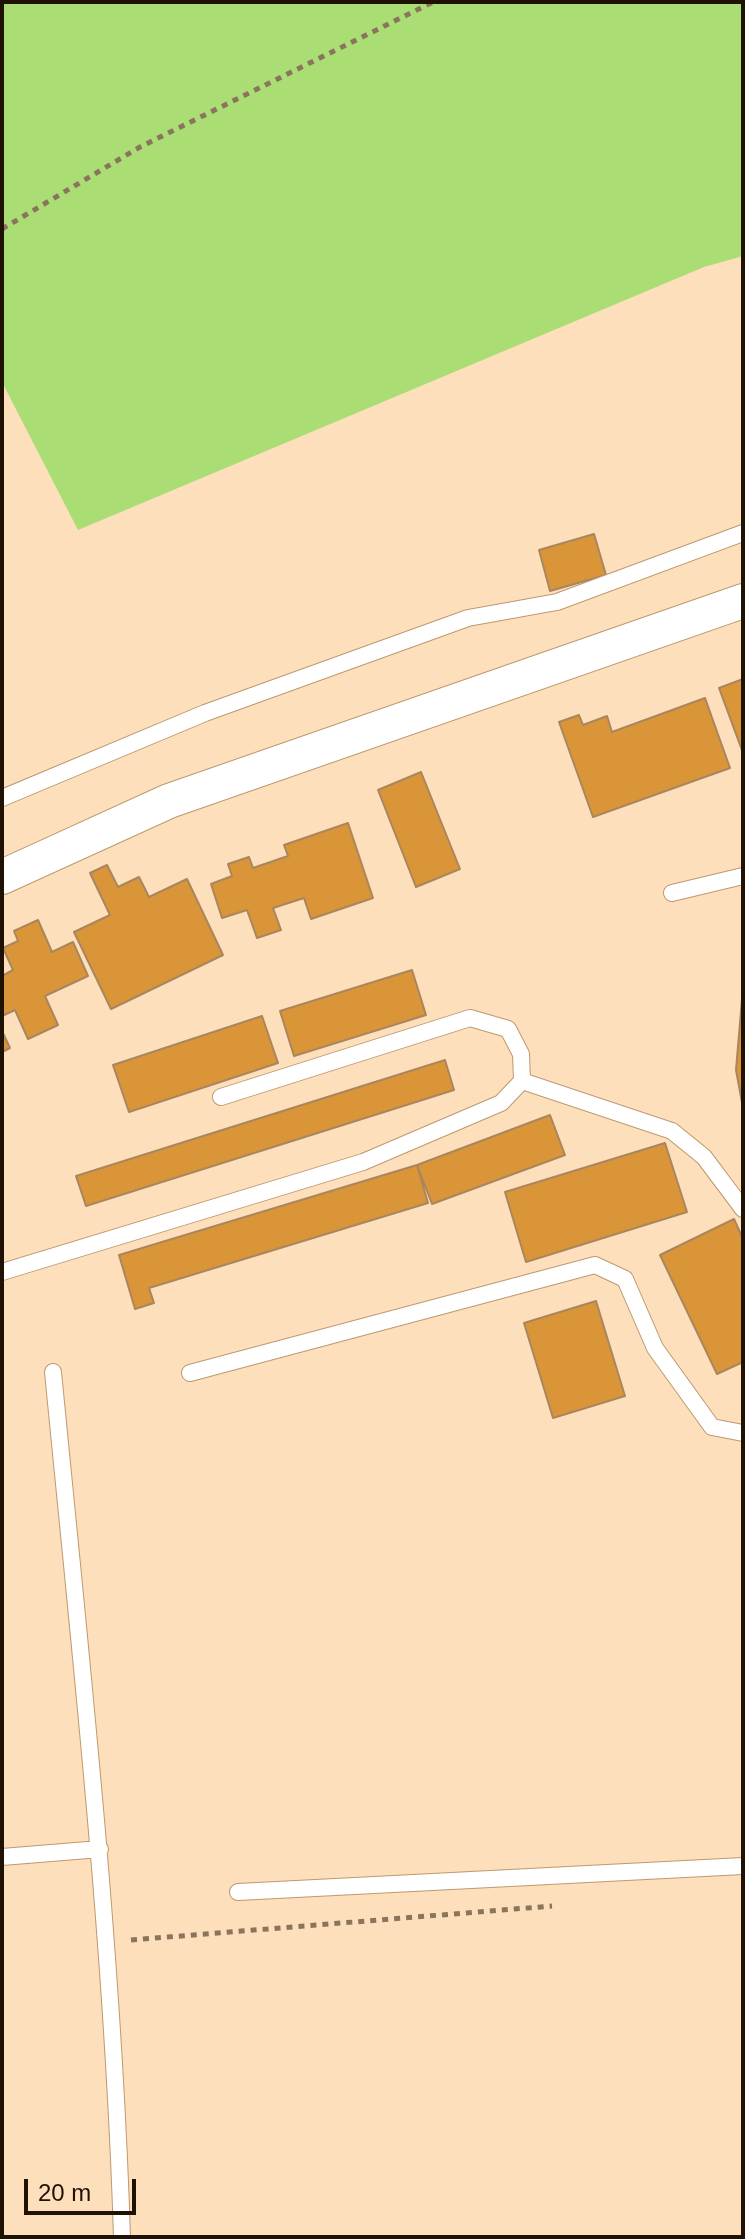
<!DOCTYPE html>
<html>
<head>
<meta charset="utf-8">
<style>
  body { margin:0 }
  #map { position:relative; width:745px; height:2239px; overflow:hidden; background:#fddfbc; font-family:Helvetica,sans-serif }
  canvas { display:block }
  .frame { position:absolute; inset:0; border:4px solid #1f1203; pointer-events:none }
  .scale { position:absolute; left:24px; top:2179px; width:112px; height:36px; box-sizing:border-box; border:4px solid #1f1203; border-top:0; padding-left:10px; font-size:24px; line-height:28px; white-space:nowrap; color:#1f1203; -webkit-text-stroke:6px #fddfbc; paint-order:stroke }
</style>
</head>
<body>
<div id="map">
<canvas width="745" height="2239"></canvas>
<div class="frame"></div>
<div class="scale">20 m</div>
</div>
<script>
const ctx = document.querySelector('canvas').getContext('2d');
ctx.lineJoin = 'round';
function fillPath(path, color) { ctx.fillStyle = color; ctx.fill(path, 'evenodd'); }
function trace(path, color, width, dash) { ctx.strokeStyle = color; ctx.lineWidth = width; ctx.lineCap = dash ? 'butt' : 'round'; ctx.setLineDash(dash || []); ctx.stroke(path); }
fillPath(new Path2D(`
  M2 2H743V256L704 267 78 530 2 382Z`), '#aadd74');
const building = new Path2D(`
  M594 534 606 575 550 591 539 550Z
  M743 679V753L719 688Z
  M705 698 730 768 593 817 559 722 579 715 583 725 607 716 612 732Z
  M421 772 460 869 416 887 378 790Z
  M348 823 373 898 311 919 304 898 273 908 281 930 257 938 247 910 222 918 211 884 232 876 228 864 249 857 253 868 288 856 284 845Z
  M107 865 118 887 139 877 149 897 187 879 223 955 111 1009 74 932 110 915 90 873Z
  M38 920 52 952 73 942 88 976 45 996 58 1025 28 1039 15 1010 2 1016V976L13 970 3 948 18 941 14 931Z
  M412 970 426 1015 294 1056 280 1011Z
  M743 987V1108L736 1070Z
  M262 1016 278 1063 129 1112 113 1065Z
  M2 1031 10 1048 2 1052Z
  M445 1060 454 1090 86 1206 76 1176Z
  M550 1115 565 1155 432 1204 417 1165Z
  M665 1143 687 1212 526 1262 505 1192Z
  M417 1165 428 1203 149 1288 154 1303 135 1309 119 1255Z
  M734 1219 743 1239V1362L717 1374 660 1255Z
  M596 1301 625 1396 553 1418 524 1323Z`);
fillPath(building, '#da9539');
trace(building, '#a9865d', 2);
const service = new Path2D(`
  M2 798 205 713 468 618 557 602 743 533
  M672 893 743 876
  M221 1097 470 1018 508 1029 521 1054 522 1081 672 1131 704 1157 743 1209
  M2 1272 363 1162 501 1103 522 1081
  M53 1372C81 1660 113 1948 122 2237
  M190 1373 595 1265 625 1279 655 1348 712 1427 743 1433
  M2 1857 100 1849
  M238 1892 743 1866`);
const minor = new Path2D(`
  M2 877 169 801 743 601`);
trace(service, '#bd996f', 18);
trace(minor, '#bd996f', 36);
trace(new Path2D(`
  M2 229 140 147 433 2
  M131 1940 552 1906`), '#8a755c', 5, [6, 6]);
trace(service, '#fff', 16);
trace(minor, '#fff', 34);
</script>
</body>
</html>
